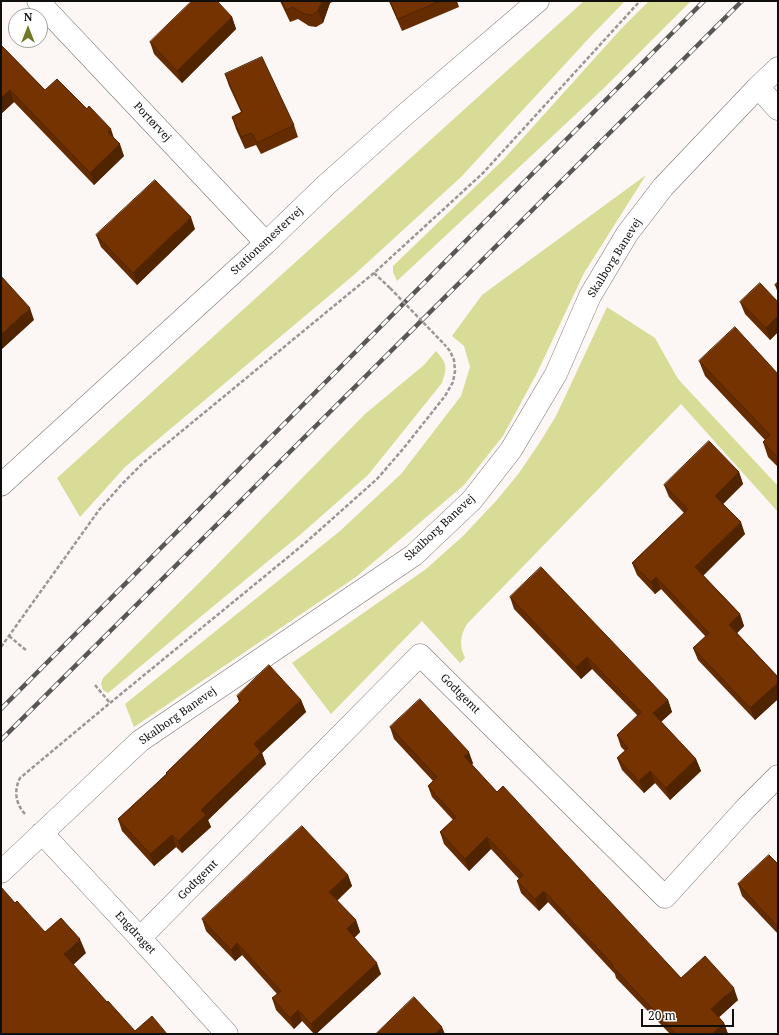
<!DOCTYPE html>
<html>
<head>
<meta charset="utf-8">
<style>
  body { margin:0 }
  #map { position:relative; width:779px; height:1035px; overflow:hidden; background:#fcf7f4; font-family:"Noto Serif",serif }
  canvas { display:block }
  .frame { position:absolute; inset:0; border:2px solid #100f0e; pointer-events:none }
  .north { position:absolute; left:8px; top:8px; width:40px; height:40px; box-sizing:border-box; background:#fff; border:1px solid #9f9f9f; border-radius:50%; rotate:0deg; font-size:11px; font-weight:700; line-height:16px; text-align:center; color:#100f0e }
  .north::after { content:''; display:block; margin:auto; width:14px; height:18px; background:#707a26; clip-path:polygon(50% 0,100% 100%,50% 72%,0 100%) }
  .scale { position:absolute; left:641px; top:1009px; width:93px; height:18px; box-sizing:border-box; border:2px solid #100f0e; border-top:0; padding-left:5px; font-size:12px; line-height:14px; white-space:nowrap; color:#100f0e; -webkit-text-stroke:3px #fff; paint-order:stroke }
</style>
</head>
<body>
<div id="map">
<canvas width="779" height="1035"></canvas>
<div class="frame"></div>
<div class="north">N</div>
<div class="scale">20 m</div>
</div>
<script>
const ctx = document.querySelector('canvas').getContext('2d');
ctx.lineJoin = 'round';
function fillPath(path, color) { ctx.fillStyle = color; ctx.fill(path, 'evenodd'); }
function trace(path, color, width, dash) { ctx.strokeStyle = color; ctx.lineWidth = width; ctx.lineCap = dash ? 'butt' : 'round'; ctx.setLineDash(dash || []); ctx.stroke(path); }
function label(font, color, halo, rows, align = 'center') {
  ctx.font = font + ' "Noto Serif",serif'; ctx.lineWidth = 4; ctx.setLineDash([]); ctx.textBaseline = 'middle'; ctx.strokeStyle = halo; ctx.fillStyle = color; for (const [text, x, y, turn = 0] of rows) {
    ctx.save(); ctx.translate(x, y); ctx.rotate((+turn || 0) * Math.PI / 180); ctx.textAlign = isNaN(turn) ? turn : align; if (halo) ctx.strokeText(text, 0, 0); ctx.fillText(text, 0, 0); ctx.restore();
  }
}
fillPath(new Path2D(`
  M584 1H625L591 36 461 177 355 274 125 467 80 517 57 478Z
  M649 1H691L603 89 397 281 393 272V266L503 160 620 30Z
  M646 175 584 273 537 373 503 436 464 485 356 577 134 727 125 704 340 531 401 474 461 396 470 367 464 346 452 336 482 295Z
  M607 307 655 338 678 379 778 486V512L681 404 467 624C460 636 459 645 465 658L460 663 422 621 331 714 292 663 426 569 463 536 496 501 519 473 540 442 556 416Z
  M436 351C448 364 447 368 442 383L368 475 301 534 108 693 103 690 101 684 103 678 206 576 365 414 424 365Z`), '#d9dc96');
const street = new Path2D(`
  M38 1 266 243
  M758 87 778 109
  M1 485 266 243 326 185 408 112 538 1
  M42 833 140 938 227 1034
  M1 872 140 741 414 555 472 500 511 450 556 374 590 296 627 234 663 187 758 87 778 68
  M140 938 420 655 665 897 746 808 778 776`);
trace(street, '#777370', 23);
trace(new Path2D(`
  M374 273 390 288
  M9 636 27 651
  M1 647 99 510 123 483 143 463 374 273 483 173 640 1
  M95 685 110 703
  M25 814C15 803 14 790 20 778L110 703 304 544 377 479 403 449 445 396 453 382 455 371 454 360 450 351 444 344`), '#9a9795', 2.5, [4, 2]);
trace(street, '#fff', 22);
const rail = new Path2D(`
  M1 709 704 1
  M1 740 742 1`);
trace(rail, '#595755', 4.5);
trace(rail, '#fff', 3, [9]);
trace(new Path2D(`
  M390 288 444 344`), '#9a9795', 2.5, [4, 2]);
fillPath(new Path2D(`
  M280 1H335L330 3 323 23 316 27 309 26 298 19 290 22Z
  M389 1H457L459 7 402 31Z
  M232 17 236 29 182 83 154 54 150 42Z
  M1 45 45 90 114 138 124 156 94 185 14 102 1 114Z
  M225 74 294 125 298 137 261 154 256 145 245 149 236 129 232 117 241 112 229 86Z
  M195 229 137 285 101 247 96 235Z
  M778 282V293L775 285Z
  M740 302H778V332L770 340 745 314Z
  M699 361 778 374V467L768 457 763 442 765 440 705 376Z
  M739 472 743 484 723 504 745 534 703 575 740 614 744 626 737 633 778 677V699L755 720 698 660 693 648 706 637 661 589 655 594 637 575 632 563 684 513 669 497 664 485Z
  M510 597 668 700 672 712 661 722 696 759 701 771 670 800 655 783 644 793 622 770 617 758 625 751 621 747 617 735 638 716 592 669 581 679 514 609Z
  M237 696 301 700 306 712 262 753 266 764 208 820 211 827 182 853 176 847 154 866 122 831 118 819 166 774V773L239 702Z
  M390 727 473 763 472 765 497 792 681 978 738 1000 719 1017 724 1023 728 1034H670L616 978 615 974 548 902 539 911 521 893 517 881 519 879 491 849 469 871 444 844 440 832 453 820 432 797 428 786 433 781 394 739Z
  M778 864V934L742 896 738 884Z
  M348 875 352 886 337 901 356 920 360 932 354 938 381 974 316 1034H314L302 1021 294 1029 276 1010 272 998 277 994 242 955 235 961 206 931 202 919Z`), '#642c00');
fillPath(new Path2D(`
  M322 1H330V3L323 23 318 11Z
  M232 17 236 29 182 83 177 71Z
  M10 90 14 102 1 114V98Z
  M111 129 115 141 108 132Z
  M120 144 124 156 94 185 90 173Z
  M191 217 195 229 137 285 133 273Z
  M30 308 34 320 1 350V334Z
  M778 316V332L770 340 766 328Z
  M739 472 743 484 719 508 715 496Z
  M741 522 745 534 700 579 695 567Z
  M656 577 661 589 655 594 651 582Z
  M740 614 744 626 733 637 729 625Z
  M587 657 592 669 581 679 576 667Z
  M778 683V699L755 720 750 708Z
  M301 700 306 712 262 753 266 764 208 820 211 827 182 853 178 841 201 810 254 744Z
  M668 700 672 712 657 725 653 713Z
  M469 752 473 763 468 768 464 756Z
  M696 759 701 771 670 800 666 788Z
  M650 771 655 783 644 793 639 781Z
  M172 835 176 847 154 866 150 854Z
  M487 837 491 849 469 871 465 859Z
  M348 875 352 886 333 904 329 892Z
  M544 891 548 902 539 911 535 899Z
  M356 920 360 932 351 941 347 929Z
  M80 939 86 953 70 968 64 954Z
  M237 943 242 955 235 961 231 950Z
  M377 963 381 974 316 1034H314L311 1024Z
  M734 988 738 1000 715 1021 711 1009Z
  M298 1010 302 1021 294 1029 290 1018Z
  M724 1023 728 1034H712Z
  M442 1027 445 1034H435Z`), '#512400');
const building = new Path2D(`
  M192 1H217L232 17 177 71 150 42Z
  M282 1H322L318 11 312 15 304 14 293 7 286 10Z
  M390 1H440L398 19Z
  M1 45 45 90 57 79 87 109 89 106 111 129 108 132 120 144 90 173 10 90 1 98Z
  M262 57 294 125 257 143 252 133 241 137 232 117 242 112 225 74Z
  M155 180 191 217 133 273 96 235Z
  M1 276 30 308 1 334Z
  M778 282V288L775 285Z
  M760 283 778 302V316L766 328 740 302Z
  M735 327 778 374V458L763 442 770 435 699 361Z
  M709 441 739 472 715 496 741 522 695 567 740 614 729 625 778 677V683L750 708 693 648 709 633 656 577 651 582 632 563 688 509 664 485Z
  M541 567 668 700 653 713 696 759 666 788 650 771 639 781 617 758 628 748 617 735 641 712 587 657 576 667 510 597Z
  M269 665 301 700 254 744 261 752 201 810 206 815 178 841 172 835 150 854 118 819 167 774 166 773 241 700 237 696Z
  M420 699 469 752 464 756 497 792 503 786 681 978 705 956 734 988 711 1009 724 1023 712 1034H676L612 966 613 965 544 891 535 899 517 881 523 875 487 837 465 859 440 832 456 817 428 786 437 777 390 727Z
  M302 826 348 875 329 892 356 920 347 929 377 963 311 1024 298 1010 290 1018 272 998 281 991 237 943 231 950 202 919Z
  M769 855 778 864V927L738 884Z
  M1 887 15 903 17 901 45 932 61 918 80 939 64 954 107 1002 108 1001 135 1031 152 1016 167 1034H1Z
  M414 997 442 1027 435 1034H376Z`);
fillPath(building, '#743300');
trace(building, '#512400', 1);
label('11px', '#100f0e', '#fff', [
  ["Portørvej",152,122,47],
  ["Stationsmestervej",267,241,-43],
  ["Skalborg Banevej",615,258,-58],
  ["Skalborg Banevej",440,528,-43],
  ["Godtgemt",460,694,45],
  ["Skalborg Banevej",178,716,-35],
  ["Godtgemt",198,880,-45],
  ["Engdraget",135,933,47]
]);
</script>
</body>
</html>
